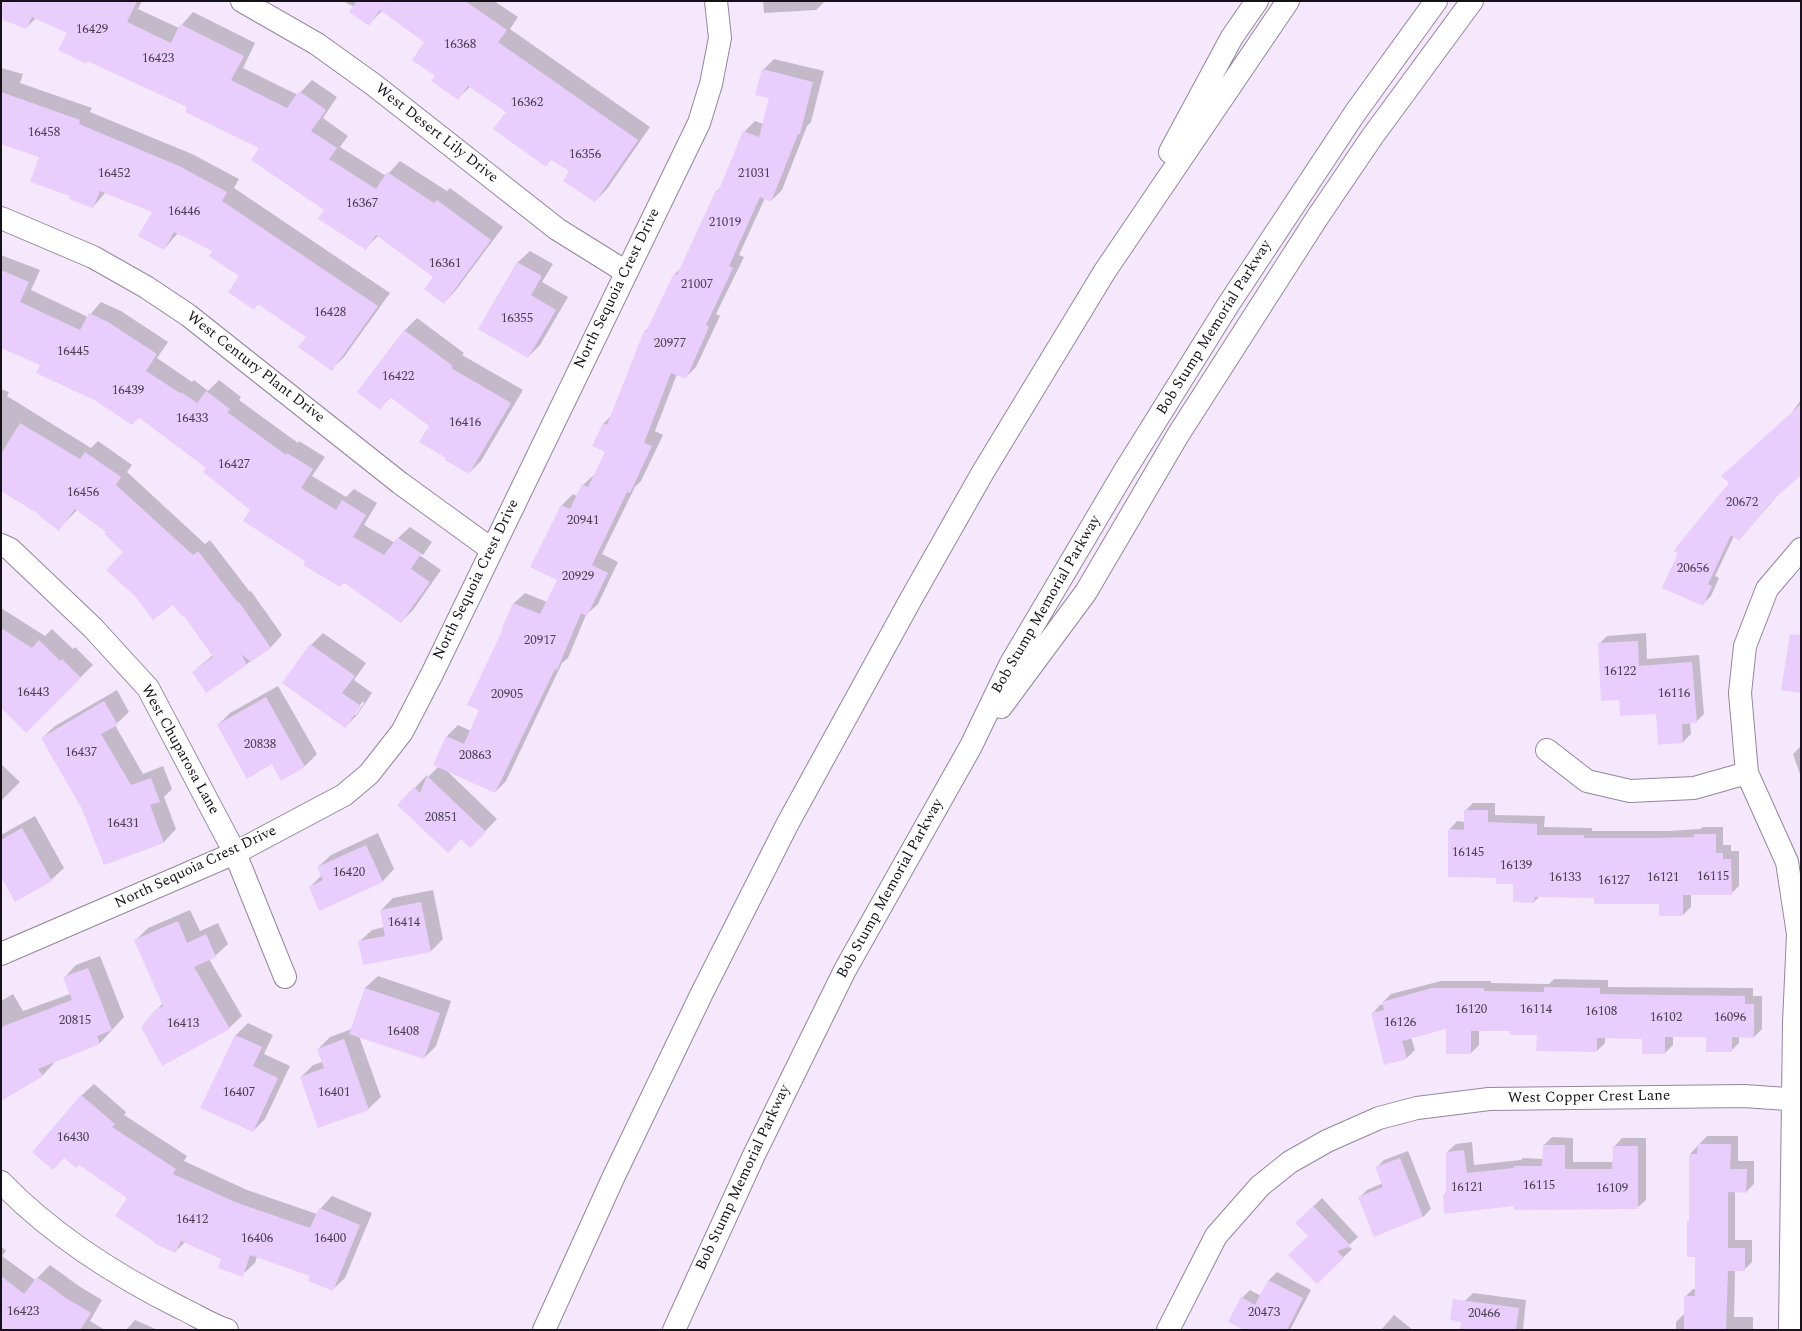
<!DOCTYPE html>
<html>
<head>
<meta charset="utf-8">
<style>
  body { margin:0 }
  #map { position:relative; width:1802px; height:1331px; overflow:hidden; background:#f5e8fc; font-family:Spectral,serif }
  canvas { display:block }
  .frame { position:absolute; inset:0; border:2px solid #161119; pointer-events:none }
</style>
</head>
<body>
<div id="map">
<canvas width="1802" height="1331"></canvas>
<div class="frame"></div>
</div>
<script>
const ctx = document.querySelector('canvas').getContext('2d');
ctx.lineJoin = 'round';
function fillPath(path, color) { ctx.fillStyle = color; ctx.fill(path, 'evenodd'); }
function trace(path, color, width, dash) { ctx.strokeStyle = color; ctx.lineWidth = width; ctx.lineCap = dash ? 'butt' : 'round'; ctx.setLineDash(dash || []); ctx.stroke(path); }
function label(font, color, halo, rows, align = 'center') {
  ctx.font = font + ' Spectral,serif'; ctx.lineWidth = 4; ctx.setLineDash([]); ctx.textBaseline = 'middle'; ctx.strokeStyle = halo; ctx.fillStyle = color; for (const [text, x, y, turn = 0] of rows) {
    ctx.save(); ctx.translate(x, y); ctx.rotate((+turn || 0) * Math.PI / 180); ctx.textAlign = isNaN(turn) ? turn : align; if (halo) ctx.strokeText(text, 0, 0); ctx.fillText(text, 0, 0); ctx.restore();
  }
}
fillPath(new Path2D(`
  M1 1H142L138 9 179 28 193 12 255 43 243 68 298 95 312 80 337 97 323 118 348 136 340 147 386 176 400 161 447 191 450 188 503 227 456 290 444 303 434 277 379 235 366 248 260 148 189 107 88 60 86 62 68 32 36 18 26 28 1 18Z
  M343 1H494L518 17 510 29 650 127 607 189 595 201 570 171 552 159 546 165 507 112 471 86 458 98 437 75 426 42 382 11 368 25 354 7Z
  M763 1H825L816 10 764 13Z
  M774 59 824 71 811 122 807 126 782 190 771 201 765 198 739 255 744 257 716 314 720 316 696 367 685 378 677 374 655 431 663 435 641 481 635 487 602 554 618 562 598 604 586 615 568 658 562 663 506 781 495 792 446 770 497 819 470 847 461 838 399 805 427 775 428 777 439 766 434 764 447 736 458 725 471 731 480 710 504 628 513 604 525 593 547 602 558 580 562 505 573 494 578 497 583 485 595 474 606 451 603 424 611 416 645 331 650 327 675 274 682 267 717 191 722 186 744 132 755 121 763 124 770 97 763 70Z
  M1 68 23 74 20 83 92 108 90 112 192 154 239 179 234 188 390 293 344 357 332 369 307 337 259 304 254 308 241 276 213 251 178 233 164 249 153 211 106 192 93 207 72 195 40 157 1 143Z
  M530 251 553 264 542 282 568 297 540 345 528 357 517 263Z
  M1 255 40 270 31 290 88 317 101 302 121 311 168 342 157 358 192 382 194 380 208 391 219 380 241 397 239 400 298 443 299 441 325 457 312 476 346 497 354 489 377 503 364 525 395 543 398 538V540L441 570 413 610 401 622 344 582 340 586 307 560 207 468 139 417 132 424 41 364 1 346Z
  M417 318 464 353 462 355 523 390 481 461 469 473 448 458 430 426 391 397 380 408 358 392 405 330Z
  M1 389 9 392 7 396 91 448 98 441 132 465 127 472 205 544 210 540 250 592 251 591 282 635 271 647 207 692 193 672 213 655 184 615 108 532 77 510 59 529 41 514 1 490Z
  M1801 400V474L1777 496 1739 540 1734 536 1715 576 1719 578 1711 596 1703 604 1664 587Z
  M410 527 432 542 423 555 398 538Z
  M1 608 45 636 52 629 73 649 75 647 93 665 26 731 1 706Z
  M323 633 366 663 354 680 372 693 357 715 345 727 311 645ZM363 701 364 703 356 715H353Z
  M1646 633 1647 659 1699 655 1704 714 1696 722 1690 723 1691 734 1683 742 1659 744 1657 713 1620 699 1599 644 1607 636Z
  M278 686 317 754 305 766 272 763 218 725 230 713Z
  M117 690 129 712 115 725 143 774 163 766 172 789 164 797 176 829 164 842 104 864 83 808 42 738 55 726Z
  M1801 746V777L1793 754Z
  M1 764 20 782 1 801Z
  M1473 803H1495V815L1545 816 1544 827 1592 828V831H1669L1700 829 1703 827H1723V845H1731V851H1739V886L1731 894H1691V907L1683 915 1660 903 1595 897 1540 896 1534 902 1514 883 1497 877 1449 830 1457 821 1465 822V811Z
  M35 816 64 868 51 880 15 900 1 875V835Z
  M378 833 394 869 382 882 310 887 322 875 318 867 331 855Z
  M433 890 443 939 431 951 359 942 372 930 384 927 381 910 393 898Z
  M190 910 200 931 218 923 228 944 215 956 209 959 242 1016 229 1028 163 1064 156 1011 163 1003 135 941 148 928Z
  M100 956 124 1017 100 1043 53 1062 54 1063 42 1076 1 1100V1001L13 994 23 1011 70 994 64 978 76 965Z
  M378 976 451 1001 436 1046 424 1058 359 1036 381 1097 368 1109 301 1077 313 1065 322 1062 318 1049 330 1037 352 1029 365 988Z
  M1554 979 1608 980V987L1753 988V996H1762V1029L1754 1037 1739 1036V1043L1731 1051 1707 1036H1673V1045L1665 1053 1643 1038 1605 1037V1043L1597 1051 1538 1034 1511 1030H1479V1045L1471 1053 1447 1028 1411 1037 1415 1050 1407 1058 1372 1014 1380 1005 1384 1004 1383 1002 1391 994 1441 981H1491V983L1549 984Z
  M248 1023 273 1035 264 1054 290 1066 265 1119 253 1131 202 1107 236 1035Z
  M94 1084 126 1112 124 1115 187 1156 184 1161 247 1190 317 1214 320 1209 332 1196 372 1213 345 1278 332 1290 312 1275 257 1257 255 1263 242 1275 222 1259 185 1242 175 1252 128 1197 81 1096Z
  M1707 1136H1738V1161H1754V1184L1746 1192 1735 1191V1240H1752V1262L1744 1270H1735L1734 1317H1753V1330H1676V1322L1684 1314 1685 1297 1693 1289H1696V1256L1688 1222 1690 1220V1154Z
  M1552 1137 1573 1138V1162H1613L1614 1147 1622 1138H1646V1200L1637 1208 1515 1205 1444 1195 1447 1191V1152L1456 1144 1472 1142 1474 1165 1521 1160 1523 1158 1543 1159 1544 1145Z
  M1408 1151 1431 1209 1423 1217 1359 1198 1367 1190 1383 1183 1376 1168 1384 1160Z
  M1322 1198 1358 1237 1348 1246 1352 1249 1317 1283 1309 1236 1296 1223Z
  M1 1246 6 1251 2 1256 35 1280 50 1265 79 1286 102 1300 90 1321 105 1330H1Z
  M1277 1272 1311 1290 1290 1330H1242V1298L1250 1290 1261 1296 1269 1280Z
  M1473 1293 1526 1300 1523 1330H1461L1465 1301Z
  M1394 1315 1413 1330H1381Z
  M135 1320 158 1330H126Z`), '#0003');
fillPath(new Path2D(`
  M1 1H137L127 22 171 43 180 24 244 56 231 80 287 108 299 91 326 110 311 131 337 148 329 159 376 189 387 172 434 203 437 200 491 240 444 304 424 289 433 277 376 235 366 250 318 219 324 210 251 160 259 148 185 112 187 107 87 61 86 64 58 50 67 33 32 17 26 29 1 19Z
  M357 1H465L507 30 498 42 638 140 595 202 563 181 569 171 551 160 546 167 493 129 506 112 468 86 458 100 431 81 435 76 412 60 424 42 380 10 369 26 349 12Z
  M762 69 813 82 800 134H798L771 202 760 197 729 266 733 268 706 325 709 327 686 379 671 373 644 443 652 446 630 493 627 492 592 565 608 573 587 616 581 613 557 670 555 669 495 793 433 765 446 736 464 744 479 710 467 705 503 629 502 628 513 603 540 614 557 580 530 567 561 505 570 509 582 484 588 487 605 452 592 446 603 423 607 425 644 331 646 332 674 273 677 275 716 190 718 192 743 131 759 137 769 98 755 95Z
  M1 92 80 120 79 124 179 166 227 192 222 201 378 306 332 371 298 347 306 337 258 304 254 310 228 292 239 276 209 256 212 251 174 232 164 250 138 236 152 212 100 191 93 208 69 199 70 196 30 182 39 157 1 144Z
  M517 262 542 276 531 295 556 310 528 358 478 329Z
  M1 270 29 282 20 302 80 330 89 313 108 322 157 354 146 371 180 393 181 392 197 403 206 391 230 409 227 412 286 455 287 453 313 469 301 488 336 510 342 500 366 515 353 537 384 555 397 538 421 554 411 569 430 582 401 623 343 582 340 587 303 565 305 561 243 521 250 510 203 472 206 468 138 417 132 425 94 400 36 373 40 365 1 348Z
  M404 330 453 366 451 368 511 403 469 474 445 460 446 458 419 442 429 426 390 397 380 410 357 392Z
  M1801 404V475L1771 502 1739 541 1731 535 1708 584 1712 586 1703 606 1662 588 1678 553 1673 551 1729 483 1721 476Z
  M20 423 80 459 85 452 121 477 116 485 193 555 198 551 238 603 239 602 271 648 251 662 241 654 247 665 206 693 192 672 213 657 184 616 183 617 173 605 153 620 134 595 106 570 123 552 104 534 106 532 75 509 59 531 39 516 40 515 1 491V454Z
  M1 628 32 648 39 640 60 661 62 659 81 678 26 733 1 708Z
  M1790 634 1801 635V693L1781 690Z
  M1638 641 1639 666 1692 662 1697 723 1682 724 1683 743 1658 745 1656 714 1620 716 1619 700 1601 701 1598 643Z
  M310 644 355 676 342 693 361 706 345 728 282 683Z
  M266 697 305 767 281 781 272 764 247 779 217 725Z
  M104 701 118 725 101 734 131 785 151 778 160 802 150 805 164 843 104 865 82 809 41 738Z
  M427 776 486 832 470 848 461 839 448 853 397 805 414 787 420 793Z
  M1464 810H1488V822L1537 824V835H1584V838H1660L1694 837V834H1716V853H1723V859H1731L1732 895H1683V916H1659V904H1594V898L1535 897 1534 903 1513 902V884H1496V878L1448 877V829L1464 830Z
  M22 828 52 881 15 902 1 877V840Z
  M366 845 383 882 319 911 309 887 323 880 317 867Z
  M421 902 431 952 363 965 358 941 385 936 380 910Z
  M178 921 187 943 206 934 216 957 194 967 230 1029 162 1066 141 1027 155 1010 163 1006 134 940Z
  M88 968 112 1030 97 1036 100 1044 38 1069 43 1076 1 1101V1027L72 1000 63 977Z
  M1544 987 1600 988V994L1745 996V1004H1754V1038L1732 1037V1052H1706V1037H1665V1054H1642V1039L1597 1038V1052L1536 1051 1537 1035H1510V1031H1471V1054H1446V1029L1402 1041 1407 1059 1384 1065 1371 1013 1384 1010 1382 1002 1432 988H1484V991L1544 992Z
  M365 988 440 1013 424 1059 349 1034Z
  M235 1035 262 1047 253 1066 278 1078 253 1132 200 1108Z
  M344 1039 369 1110 318 1128 300 1077 324 1068 317 1049Z
  M81 1095 115 1124 112 1127 176 1169 173 1174 235 1202 310 1228 319 1208 360 1225 333 1291 308 1281 310 1276 250 1255 243 1277 218 1268 221 1259 181 1241 175 1253 154 1243 155 1242 115 1216 127 1198 79 1165 76 1168 64 1158 53 1170 32 1152Z
  M1698 1144H1731L1730 1169H1747L1746 1193 1728 1192V1248H1745V1271H1728L1726 1330H1684V1296H1695V1257H1687V1221H1689V1154H1697Z
  M1543 1145H1565V1169H1612L1613 1146H1638V1209L1514 1210V1206L1444 1214 1443 1195 1446 1194V1152L1464 1150 1467 1173 1514 1168V1166H1542Z
  M1400 1158 1423 1217 1374 1237 1358 1197 1383 1187 1375 1167Z
  M1313 1206 1351 1246 1337 1251 1344 1258 1317 1284 1288 1255 1308 1236 1295 1223Z
  M1 1276 24 1294 37 1277 66 1298 91 1313 80 1330H1Z
  M1268 1280 1303 1298 1287 1330H1244L1228 1322 1241 1297 1255 1305Z
  M1453 1299 1519 1308 1516 1330H1460L1461 1322 1450 1320Z`), '#e9cdfd');
const street = new Path2D(`
  M242 1 317 44 374 85 557 229 626 272
  M1 218 93 257 146 287 188 315 400 483 491 549
  M1 545 10 549 93 628 148 688 235 853 285 977
  M1547 750 1587 781 1630 791 1694 788 1747 773
  M1 954 235 853 344 795 369 774 402 732 432 674 699 123 711 84 720 38 716 1
  M1 1182C52 1235 115 1275 181 1308 196 1315 211 1325 227 1330
  M1168 1330 1216 1236 1260 1186 1290 1162 1327 1141 1379 1118 1417 1108 1489 1099 1744 1096 1801 1100
  M1790 1330 1794 1023 1798 934 1787 862 1747 773 1740 693 1745 646 1767 589 1801 549`);
const highway = new Path2D(`
  M1170 152 1232 37 1257 1
  M1001 707 1086 592 1178 435 1317 218 1372 137 1472 1
  M544 1330 614 1176 702 993 788 823 911 599 983 472 1105 271 1288 1
  M674 1330 754 1155 845 970 971 746 1011 663 1124 472 1228 305 1355 113 1436 1`);
trace(street, '#94869c', 24);
trace(highway, '#94869c', 24);
trace(street, '#fff', 22);
trace(highway, '#fff', 22);
label('13px', '#4b4052', null, [
  ["16429",92,30],
  ["16368",460,45],
  ["16423",158,59],
  ["16362",527,103],
  ["16458",44,133],
  ["16356",585,155],
  ["16452",114,174],
  ["21031",754,174],
  ["16367",362,204],
  ["16446",184,212],
  ["21019",725,223],
  ["16361",445,264],
  ["21007",697,285],
  ["16428",330,313],
  ["16355",517,319],
  ["20977",670,344],
  ["16445",73,352],
  ["16422",398,377],
  ["16439",128,391],
  ["16433",192,419],
  ["16416",465,423],
  ["16427",234,465],
  ["16456",83,493],
  ["20672",1742,503],
  ["20941",583,521],
  ["20656",1693,569],
  ["20929",578,577],
  ["20917",540,641],
  ["16122",1620,672],
  ["16443",33,693],
  ["16116",1674,694],
  ["20905",507,695],
  ["20838",260,745],
  ["16437",81,753],
  ["20863",475,756],
  ["20851",441,818],
  ["16431",123,824],
  ["16145",1468,853],
  ["16139",1516,866],
  ["16420",349,873],
  ["16115",1713,877],
  ["16133",1565,878],
  ["16121",1663,878],
  ["16127",1614,881],
  ["16414",404,923],
  ["16120",1471,1010],
  ["16114",1536,1010],
  ["16108",1601,1012],
  ["16102",1666,1018],
  ["16096",1730,1018],
  ["20815",75,1021],
  ["16126",1400,1023],
  ["16413",183,1024],
  ["16408",403,1032],
  ["16407",239,1093],
  ["16401",334,1093],
  ["16430",73,1138],
  ["16115",1539,1186],
  ["16121",1467,1188],
  ["16109",1612,1189],
  ["16412",192,1220],
  ["16406",257,1239],
  ["16400",330,1239],
  ["16423",23,1312],
  ["20473",1264,1313],
  ["20466",1484,1314]
]);
label('15px', '#161119', '#fff', [
  ["West Desert Lily Drive",436,134,38],
  ["North Sequoia Crest Drive",618,289,-64],
  ["Bob Stump Memorial Parkway",1215,328,-58],
  ["West Century Plant Drive",255,368,38],
  ["North Sequoia Crest Drive",477,580,-64],
  ["Bob Stump Memorial Parkway",1047,605,-60],
  ["West Chuparosa Lane",179,750,61],
  ["North Sequoia Crest Drive",196,868,-25],
  ["Bob Stump Memorial Parkway",891,889,-61],
  ["West Copper Crest Lane",1589,1098,-1],
  ["Bob Stump Memorial Parkway",744,1178,-65]
]);
</script>
</body>
</html>
